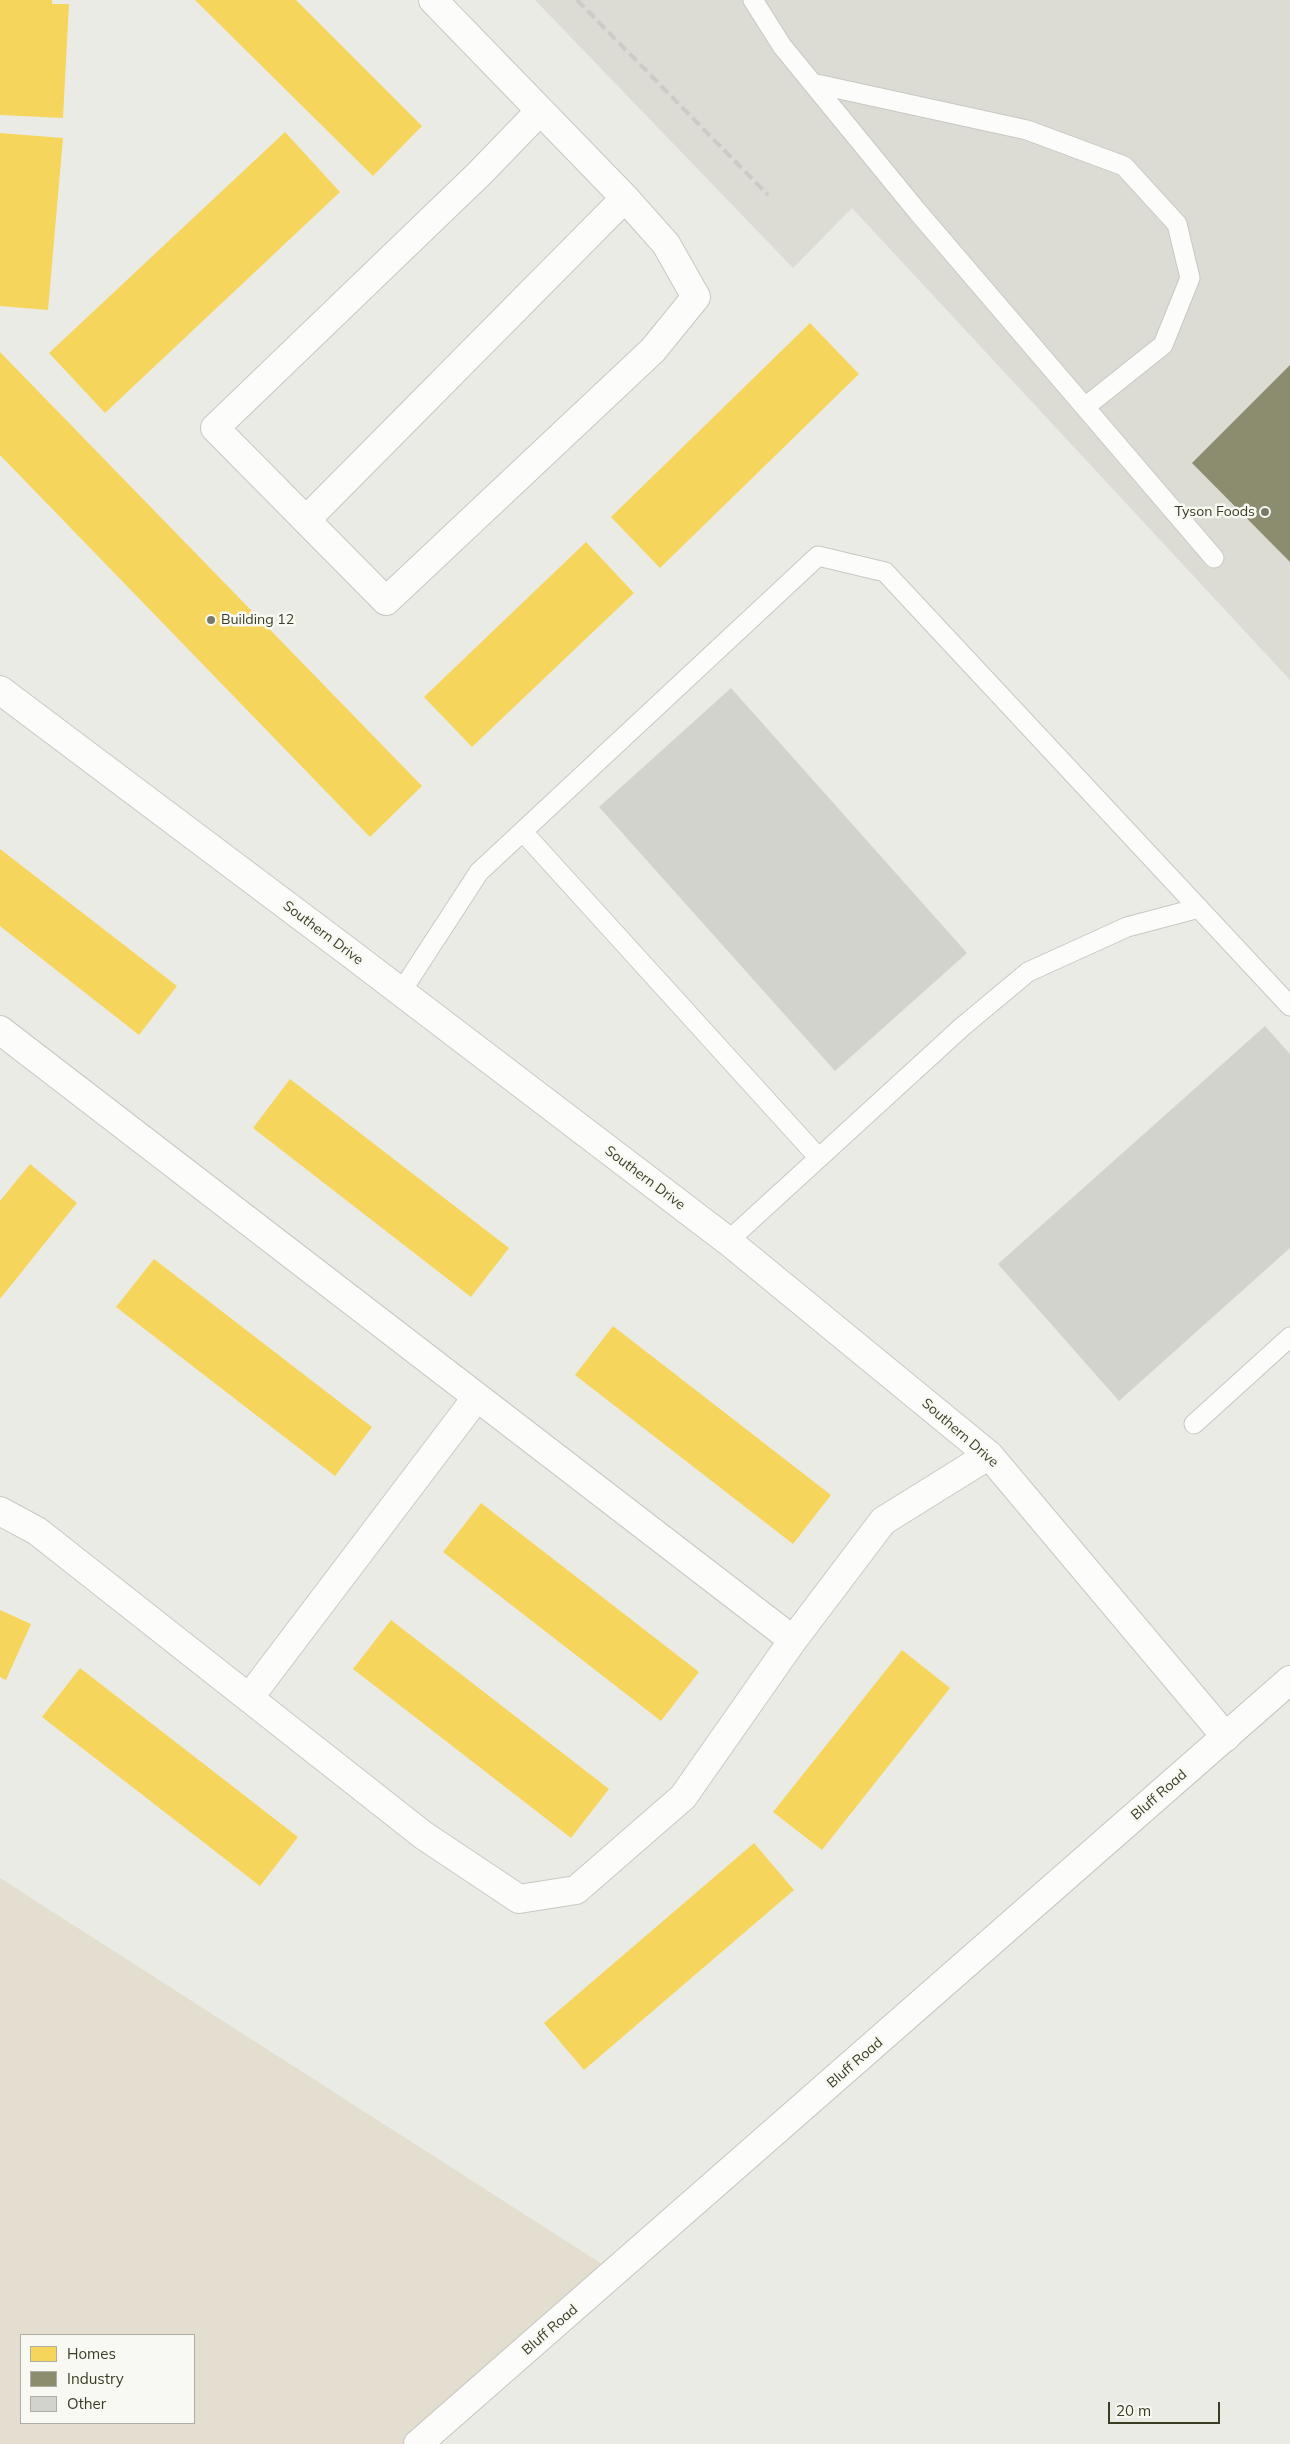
<!DOCTYPE html>
<html>
<head>
<meta charset="utf-8">
<style>
  body { margin:0 }
  #map { position:relative; width:1290px; height:2444px; overflow:hidden; background:#ebebe6; font-family:Mulish,sans-serif }
  canvas { display:block }
  .legend { position:absolute; left:20px; top:2334px; width:175px; height:90px; box-sizing:border-box; background:#f9f9f4; border:1px solid #adaea1; margin:0; padding:6px 9px; list-style:none; font-size:15px; color:#3a3d24 }
  .legend li { display:flex; align-items:center; gap:10px; height:25px }
  .legend b { width:25px; border:1px solid #adaea1 }
  .scale { position:absolute; left:1108px; top:2402px; width:112px; height:22px; box-sizing:border-box; border:2px solid #3a3d24; border-top:0; padding-left:6px; font-size:15px; line-height:18px; white-space:nowrap; color:#3a3d24; -webkit-text-stroke:4px #f9f9f4; paint-order:stroke }
</style>
</head>
<body>
<div id="map">
<canvas width="1290" height="2444"></canvas>
<ul class="legend">
<li><b style="height:14px;background:#f6d55c"></b>Homes</li>
<li><b style="height:14px;background:#8c8c6e"></b>Industry</li>
<li><b style="height:14px;background:#d3d3ce"></b>Other</li>
</ul>
<div class="scale">20 m</div>
</div>
<script>
const ctx = document.querySelector('canvas').getContext('2d');
ctx.lineJoin = 'round';
function fillPath(path, color) { ctx.fillStyle = color; ctx.fill(path, 'evenodd'); }
function trace(path, color, width, dash) { ctx.strokeStyle = color; ctx.lineWidth = width; ctx.lineCap = dash ? 'butt' : 'round'; ctx.setLineDash(dash || []); ctx.stroke(path); }
function label(font, color, halo, rows, align = 'center') {
  ctx.font = font + ' Mulish,sans-serif'; ctx.lineWidth = 5; ctx.setLineDash([]); ctx.textBaseline = 'middle'; ctx.strokeStyle = halo; ctx.fillStyle = color; for (const [text, x, y, turn = 0] of rows) {
    ctx.save(); ctx.translate(x, y); ctx.rotate((+turn || 0) * Math.PI / 180); ctx.textAlign = isNaN(turn) ? turn : align; if (halo) ctx.strokeText(text, 0, 0); ctx.fillText(text, 0, 0); ctx.restore();
  }
}
fillPath(new Path2D(`
  M535 0H1290V680L852 208 793 268Z`), '#dcdcd4');
fillPath(new Path2D(`
  M0 1878 616 2273 418 2444H0ZM21 2335H194V2423H21Z`), '#e3ded0');
fillPath(new Path2D(`
  M0 0H52V4H69L63 118 0 115Z
  M195 0H296L422 126 373 176Z
  M285 132 340 192 105 413 49 353Z
  M0 133 63 138 48 310 0 306Z
  M810 323 859 374 660 568 611 517Z
  M0 352 422 786 370 837 0 455Z
  M586 542 634 593 472 747 424 697Z
  M0 849 177 986 139 1035 0 926Z
  M290 1079 509 1248 471 1297 253 1128Z
  M30 1164 77 1203 0 1299V1201Z
  M154 1259 372 1427 335 1476 116 1307Z
  M613 1326 831 1495 793 1544 575 1375Z
  M481 1503 699 1672 661 1721 443 1552Z
  M0 1610 31 1624 6 1680 0 1677Z
  M391 1620 609 1789 571 1838 353 1669Z
  M902 1650 950 1688 822 1850 773 1812Z
  M80 1668 298 1837 260 1886 42 1717Z
  M754 1843 794 1890 584 2070 544 2023Z`), '#f6d55c');
fillPath(new Path2D(`
  M1290 365V562L1192 463Z`), '#8c8c6e');
fillPath(new Path2D(`
  M731 688 967 953 835 1071 599 807Z
  M1265 1026 1290 1054V1248L1119 1401 998 1264Z`), '#d3d3ce');
const lane = new Path2D(`
  M753 0 782 46 917 211 1214 558
  M812 83 1027 130 1124 166 1177 224 1190 278 1163 345 1085 407
  M523 832 819 1158
  M401 992 479 872 818 556 885 572 1290 1006
  M728 1241 962 1027 1028 972 1127 927 1199 908
  M1194 1424 1290 1337`);
const street = new Path2D(`
  M433 0 625 198 666 244 696 297 653 350 386 601 215 428 479 174 539 112
  M306 520 625 198
  M0 690 350 953 728 1241 989 1455 1226 1737
  M0 1030 793 1640 883 1521 989 1455
  M0 1511 37 1531 423 1835 519 1899 576 1890 683 1797 793 1640
  M249 1698 477 1397`);
const secondary = new Path2D(`
  M418 2444 1290 1680`);
trace(lane, '#c8c8c3', 21);
trace(street, '#c8c8c3', 30);
trace(secondary, '#c6c6c0', 30);
trace(lane, '#fcfcfb', 19);
trace(street, '#fcfcfb', 28);
trace(secondary, '#fcfcfb', 28);
trace(new Path2D(`
  M577 0 768 195`), '#cbccc7', 4, [10, 5]);
for (const [x, y, r, color] of [
  [1265,512,5,"#787a68"],
  [211,620,5,"#787a68"]
]) { const dot = new Path2D(); dot.arc(x, y, r, 0, 2 * Math.PI); ctx.fillStyle = color; ctx.fill(dot); trace(dot, '#f9f9f4', 2); }
label('14px', '#3a3d24', '#f9f9f4', [
  ["Tyson Foods",1255,512],
  ["Building 12",221,620,"left"]
], 'right');
label('14px', '#3a3d24', '#f9f9f4', [
  ["Southern Drive",323,933,37],
  ["Southern Drive",645,1178,37],
  ["Southern Drive",960,1433,41],
  ["Bluff Road",1159,1795,-41],
  ["Bluff Road",855,2063,-41],
  ["Bluff Road",550,2330,-41]
]);
</script>
</body>
</html>
